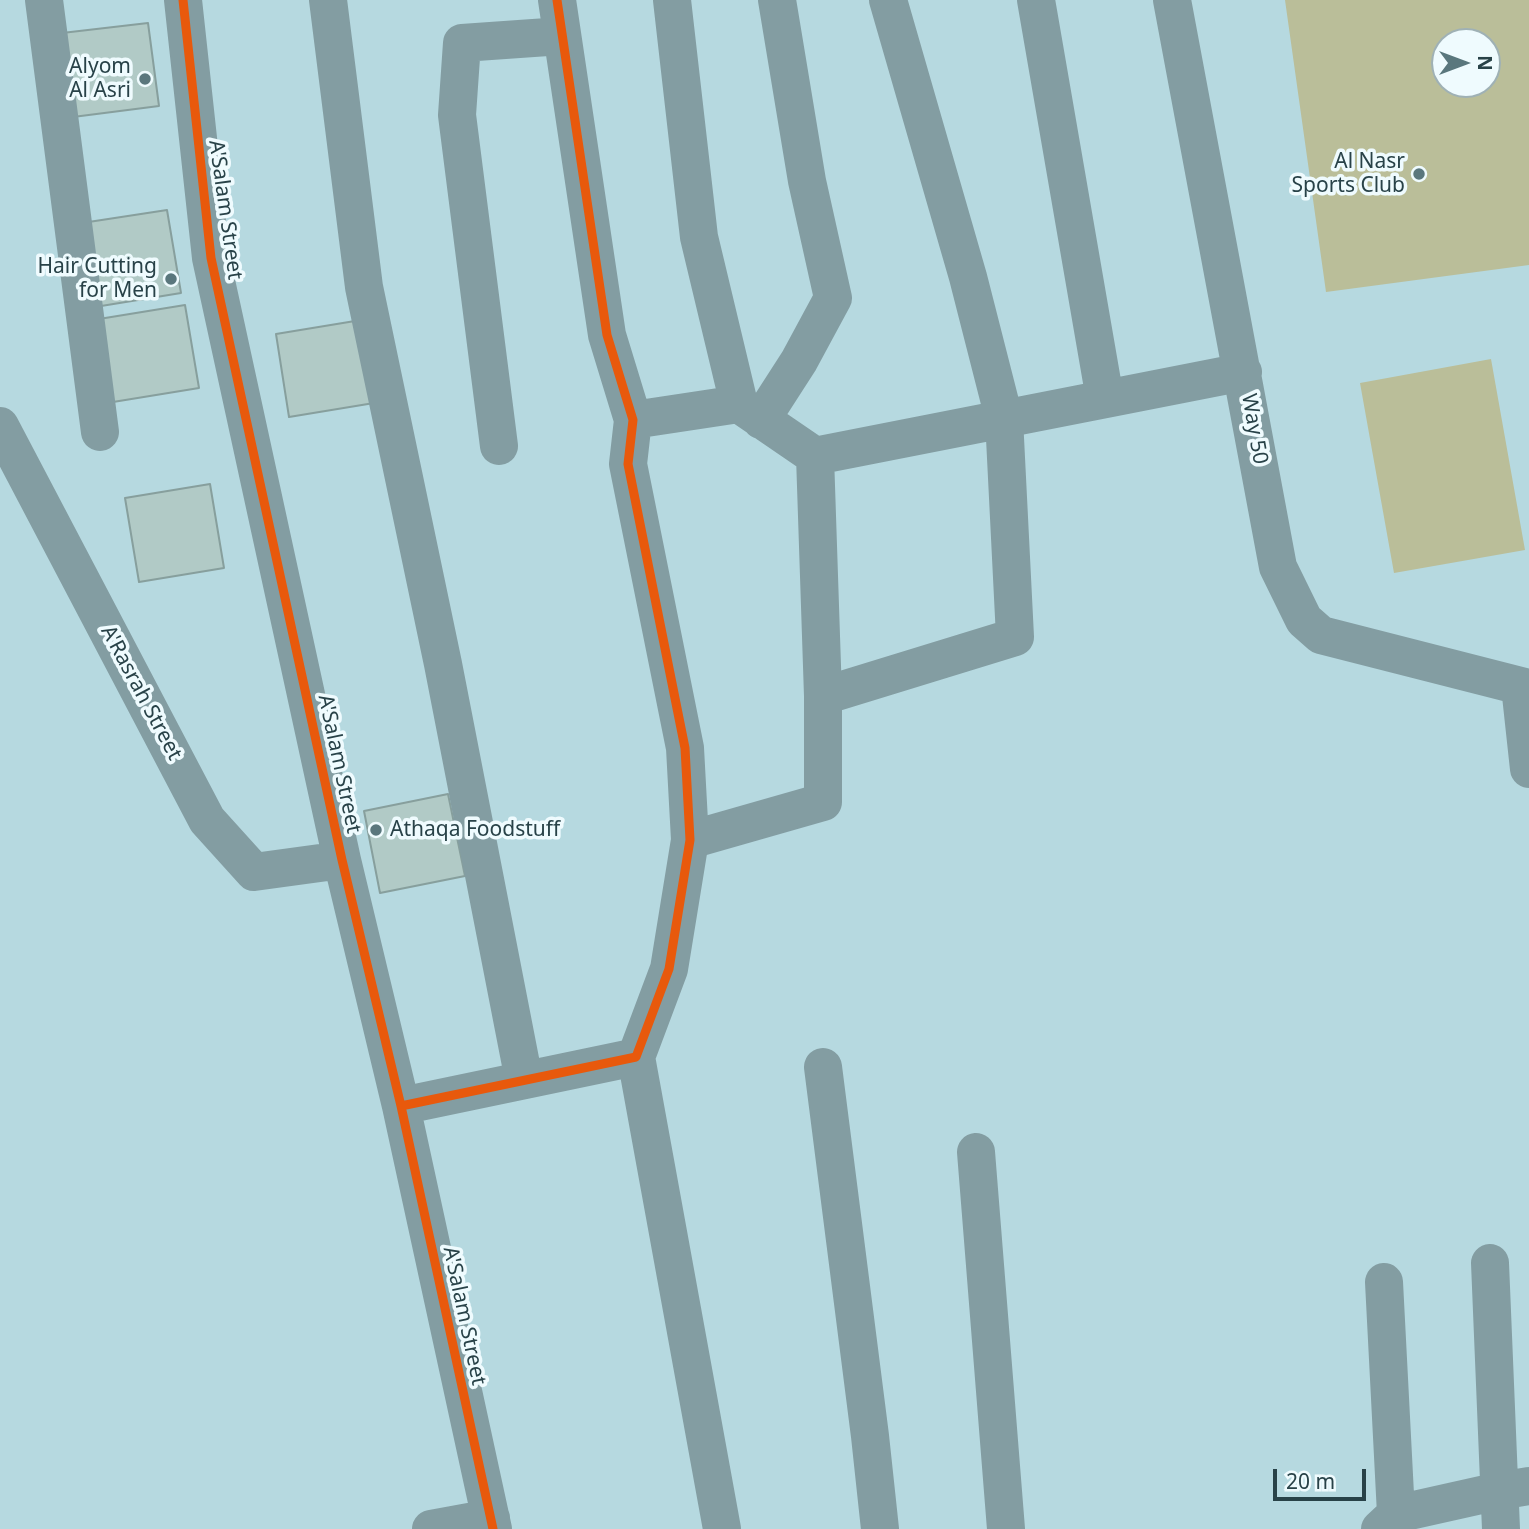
<!DOCTYPE html>
<html>
<head>
<meta charset="utf-8">
<style>
  body { margin:0 }
  #map { position:relative; width:1529px; height:1529px; overflow:hidden; background:#b6d9e0; font-family:"Noto Sans",sans-serif }
  canvas { display:block }
  .north { position:absolute; left:1431px; top:28px; width:70px; height:70px; box-sizing:border-box; background:#effbfe; border:2px solid #9fb1b5; border-radius:50%; rotate:90deg; font-size:19px; font-weight:700; line-height:28px; text-align:center; color:#284248 }
  .north::after { content:''; display:block; margin:auto; width:24px; height:32px; background:#5a777d; clip-path:polygon(50% 0,100% 100%,50% 72%,0 100%) }
  .scale { position:absolute; left:1273px; top:1469px; width:93px; height:32px; box-sizing:border-box; border:4px solid #284248; border-top:0; padding-left:9px; font-size:21px; line-height:24px; white-space:nowrap; color:#284248; -webkit-text-stroke:5px #effbfe; paint-order:stroke }
</style>
</head>
<body>
<div id="map">
<canvas width="1529" height="1529"></canvas>
<div class="north">N</div>
<div class="scale">20 m</div>
</div>
<script>
const ctx = document.querySelector('canvas').getContext('2d');
ctx.lineJoin = 'round';
function fillPath(path, color) { ctx.fillStyle = color; ctx.fill(path, 'evenodd'); }
function trace(path, color, width, dash) { ctx.strokeStyle = color; ctx.lineWidth = width; ctx.lineCap = dash ? 'butt' : 'round'; ctx.setLineDash(dash || []); ctx.stroke(path); }
function label(font, color, halo, rows, align = 'center') {
  ctx.font = font + ' "Noto Sans",sans-serif'; ctx.lineWidth = 7; ctx.setLineDash([]); ctx.textBaseline = 'middle'; ctx.strokeStyle = halo; ctx.fillStyle = color; for (const [text, x, y, turn = 0] of rows) {
    ctx.save(); ctx.translate(x, y); ctx.rotate((+turn || 0) * Math.PI / 180); ctx.textAlign = isNaN(turn) ? turn : align; if (halo) ctx.strokeText(text, 0, 0); ctx.fillText(text, 0, 0); ctx.restore();
  }
}
fillPath(new Path2D(`
  M1285 0H1529V265L1326 292ZM1487 42V84H1445V42Z
  M1491 359 1525 550 1394 573 1360 383Z`), '#babe99');
const building = new Path2D(`
  M148 23 159 106 73 117 62 33Z
  M167 210 181 293 95 307 82 223Z
  M185 305 199 388 113 402 99 319Z
  M361 320 374 403 289 417 276 334Z
  M210 484 224 568 139 582 125 498Z
  M448 794 465 876 380 893 364 811Z`);
fillPath(building, '#b1cac6');
trace(building, '#879f9d', 2);
trace(new Path2D(`
  M44 0 100 432
  M183 0 211 258 342 860 401 1106 493 1529
  M328 0 364 287 443 664 524 1080
  M672 0 699 237 739 404
  M1036 0 1105 399
  M1172 0 1278 567 1304 620 1321 635 1529 688
  M633 420 739 404 815 456 1243 372
  M761 420 799 361 833 298 807 181 777 0
  M0 426 207 820 254 872 342 860
  M499 446 457 115 462 43 562 36
  M1520 686 1529 769
  M823 696 1015 637 1004 418 968 277 888 0
  M690 840 823 802V696L815 456
  M636 1057 722 1529
  M823 1067 870 1436 880 1529
  M401 1106 636 1057 669 969 690 840 685 748 628 464 633 420 607 335 557 0
  M976 1152 1006 1529
  M1490 1263 1501 1529
  M1384 1282 1396 1514
  M431 1529 491 1518
  M1380 1529 1396 1514 1499 1491 1529 1486`), '#839da2', 38);
trace(new Path2D(`
  M183 0 211 258 342 860 401 1106 493 1529
  M401 1106 636 1057 669 969 690 840 685 748 628 464 633 420 607 335 557 0`), '#e8590c', 9);
for (const [x, y, r, color] of [
  [145,79,7,"#5a777d"],
  [1419,174,7,"#5a777d"],
  [171,279,7,"#5a777d"],
  [376,830,7,"#5a777d"]
]) { const dot = new Path2D(); dot.arc(x, y, r, 0, 2 * Math.PI); ctx.fillStyle = color; ctx.fill(dot); trace(dot, '#effbfe', 2.5); }
label('21px', '#284248', '#effbfe', [
  ["Alyom",131,67],
  ["Al Asri",131,91],
  ["Al Nasr",1405,162],
  ["Sports Club",1405,186],
  ["Hair Cutting",157,267],
  ["for Men",157,291],
  ["Athaqa Foodstuff",390,830,"left"]
], 'right');
label('21px', '#284248', '#effbfe', [
  ["A'Salam Street",225,210,82],
  ["Way 50",1254,429,80],
  ["A'Rasrah Street",141,693,62],
  ["A'Salam Street",339,764,78],
  ["A'Salam Street",464,1316,78]
]);
</script>
</body>
</html>
